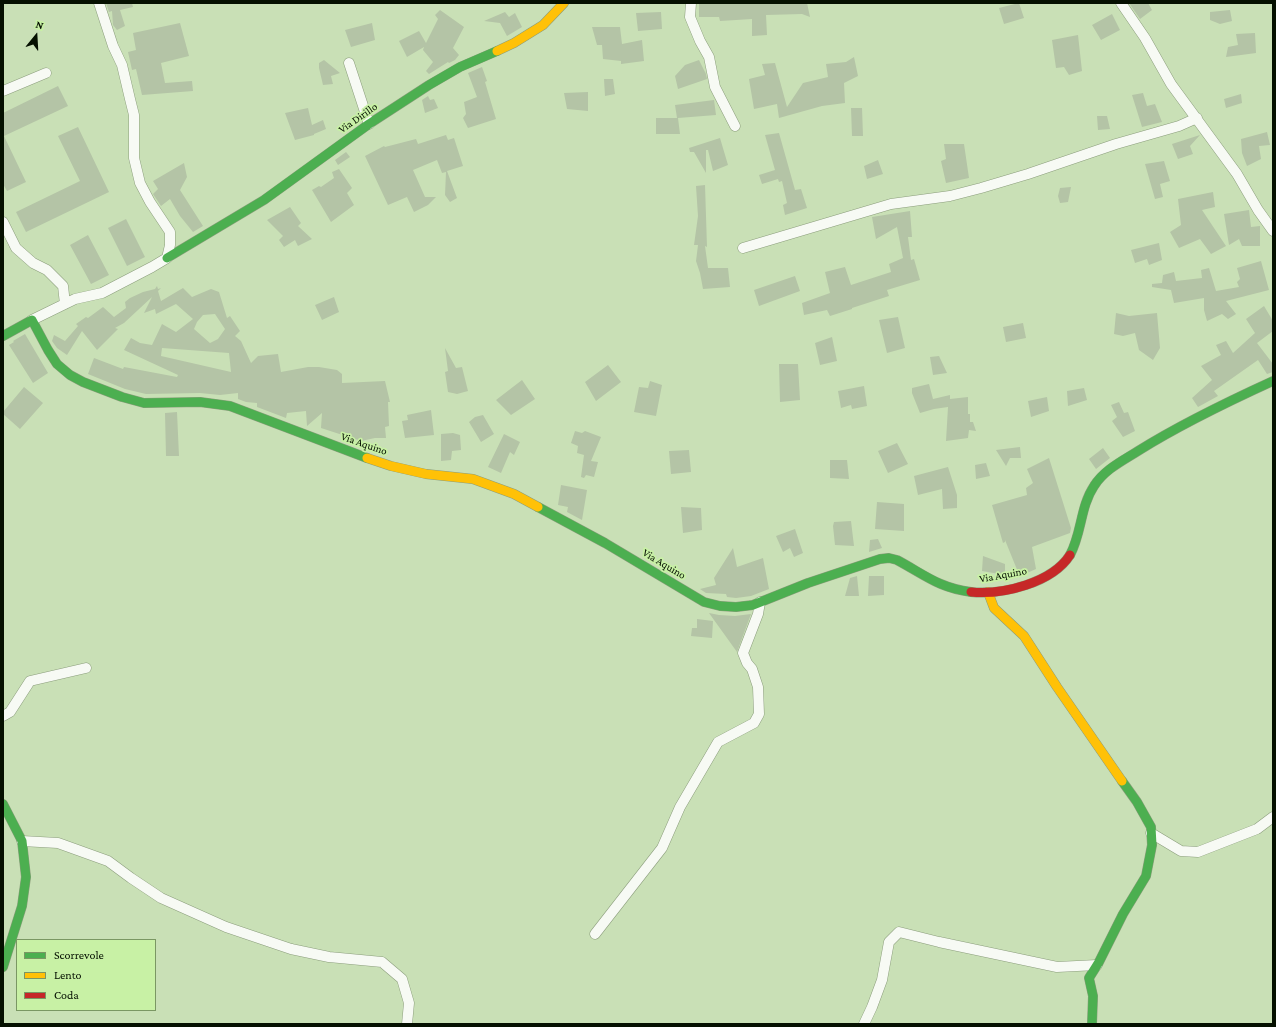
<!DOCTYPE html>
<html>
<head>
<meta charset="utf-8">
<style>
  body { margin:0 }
  #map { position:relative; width:1276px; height:1027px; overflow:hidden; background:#c9e0b6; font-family:"Crimson Pro",serif }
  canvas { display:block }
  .frame { position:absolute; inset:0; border:4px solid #051000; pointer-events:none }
  .legend { position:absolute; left:16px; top:939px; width:140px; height:72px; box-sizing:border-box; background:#c8f1a5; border:1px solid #7a9763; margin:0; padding:5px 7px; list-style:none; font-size:12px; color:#051000 }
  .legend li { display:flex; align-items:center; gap:8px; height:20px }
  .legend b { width:20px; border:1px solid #7a9763 }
  .north { position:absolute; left:16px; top:16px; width:40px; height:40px; -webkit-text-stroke:3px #c8f1a5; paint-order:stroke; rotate:18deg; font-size:11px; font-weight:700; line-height:16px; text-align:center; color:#051000 }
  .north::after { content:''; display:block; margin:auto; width:14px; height:18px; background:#051000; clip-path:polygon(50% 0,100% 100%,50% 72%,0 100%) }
</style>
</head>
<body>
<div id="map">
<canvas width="1276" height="1027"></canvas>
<div class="frame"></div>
<ul class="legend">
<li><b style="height:5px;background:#4caf50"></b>Scorrevole</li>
<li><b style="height:5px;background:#ffc107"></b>Lento</li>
<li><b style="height:5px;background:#c62828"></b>Coda</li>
</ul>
<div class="north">N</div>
</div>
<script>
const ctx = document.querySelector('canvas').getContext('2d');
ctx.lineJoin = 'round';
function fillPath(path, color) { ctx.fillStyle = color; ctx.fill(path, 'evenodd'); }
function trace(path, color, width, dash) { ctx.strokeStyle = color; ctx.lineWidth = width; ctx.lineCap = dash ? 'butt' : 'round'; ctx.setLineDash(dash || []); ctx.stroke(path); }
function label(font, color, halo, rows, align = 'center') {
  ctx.font = font + ' "Crimson Pro",serif'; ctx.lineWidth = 3.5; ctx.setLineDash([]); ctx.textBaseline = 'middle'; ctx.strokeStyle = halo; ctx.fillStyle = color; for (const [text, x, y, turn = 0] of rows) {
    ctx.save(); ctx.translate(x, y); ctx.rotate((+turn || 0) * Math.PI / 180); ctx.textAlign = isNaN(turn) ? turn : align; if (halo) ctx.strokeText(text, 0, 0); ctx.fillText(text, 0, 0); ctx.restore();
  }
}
fillPath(new Path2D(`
  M106 3H132L133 7 120 10 125 26 117 30 113 25 112 11 109 12Z
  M699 3H807L810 17 802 14 766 15 767 35 752 36V19L720 21 719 17H699Z
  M1019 3 1024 18 1004 24 999 8Z
  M1129 3H1148L1152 10 1140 19Z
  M440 10 464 27 453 48 459 55 455 60 449 63 448 62 429 74 426 71 433 62 423 50 424 47 407 57 399 41 419 31 426 43 438 19 435 15Z
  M1230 10 1232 21 1220 24 1210 20V12Z
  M505 12 509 17 515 13 522 27 507 36 500 23 484 21Z
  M661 12 662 29 638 31 636 13Z
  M1112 14 1120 30 1101 40 1092 25Z
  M180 23 189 56 161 63 165 83 192 81 193 91 142 95 136 69 132 70 128 52 136 50 133 33Z
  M372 23 375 40 351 47 345 30Z
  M592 27H620L622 44 642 40 644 61 621 64V61L603 59 602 45H597Z
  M1255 33 1256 53 1226 57 1228 47 1238 45 1236 34Z
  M1078 35 1082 71 1069 75 1064 67 1056 68 1052 40Z
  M854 57 858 76 844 83 845 103 822 106 779 118 777 104 754 109 749 79 765 75 762 64 775 63 787 107 803 83 828 77 826 64 846 62Z
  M324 60 340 73 331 76 333 84 323 85 319 68V63Z
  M699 60 706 74 707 79 678 89 675 76 685 65Z
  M482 67 487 81 485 82 496 119 468 128 463 118 466 114 464 102 477 97 468 73Z
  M604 79H613L615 94 605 96Z
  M58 86 68 106 4 136 26 182 7 191 3 184V113Z
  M588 92V111L567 109 564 93Z
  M1143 93 1147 106 1155 104 1162 122 1142 127 1132 95Z
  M1241 94 1242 103 1226 108 1224 99Z
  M428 96 430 100 434 99 438 108 425 113 422 100Z
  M714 100 716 115 678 118 680 134H656V118H677L675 105Z
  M308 108 312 125 323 120 326 129 314 134V135L295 140 285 113Z
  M851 108H862L863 136H852Z
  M1097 116H1107L1110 129 1098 130Z
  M78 127 109 192 26 232 16 212 80 181 58 136Z
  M1267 132 1270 145 1259 146 1261 159 1247 166 1242 153 1241 139Z
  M779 133 795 190 801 189 807 208 785 215 783 205 787 203 782 181 779 182 778 179 762 184 759 175 775 170 765 135Z
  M446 135 448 140 454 138 463 166 447 171 457 198 450 202 445 195 446 172 442 173 437 160 413 170 425 197H436L428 205 414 212 407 197 388 205 365 156 384 146 385 147 416 139 418 144Z
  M1200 135 1190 146 1193 154 1178 159 1172 144Z
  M720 138 728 165 713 171 708 150H706V173L694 152H690L689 148Z
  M944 144H964L969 178 946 183 941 161 946 159Z
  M346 152 350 157 338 165 335 160Z
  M878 160 883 174 867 179 864 166Z
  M1164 161 1170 181 1160 184 1163 197 1155 199 1145 164Z
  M184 163 187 177 180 190 203 226 193 232 180 216 170 199 161 206 153 194 158 189 153 181Z
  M339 169 352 188 347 193 354 205 331 222 312 190 319 186 321 187 334 178 332 172Z
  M705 185 707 247 705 246 708 268H728L730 287 703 289 700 273 696 261 698 245H694L698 216 696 186Z
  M1071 187 1068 202 1060 203 1058 196 1060 188Z
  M1213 192 1215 207 1202 210 1226 246 1211 254 1200 239 1179 248 1170 232 1181 225 1178 199Z
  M290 207 301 223 298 226 312 239 298 246 295 240 284 247 279 240 283 236 267 220Z
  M1249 210 1251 227 1260 226V246H1242L1239 239 1229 245 1224 214Z
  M910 211 912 237H908L911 260 914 259 920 280 887 290 889 296 852 308V309L830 316 827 310 804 315 802 303 830 293 825 272 845 267 851 285 891 272 889 264 903 258 897 227 876 239 872 217Z
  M126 219 145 257 127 266 108 228Z
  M88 235 109 275 91 284 70 245Z
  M1159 243 1162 260 1149 265 1147 259 1135 263 1131 250Z
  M1261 261 1269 290 1226 301 1236 314 1228 319 1222 314 1207 321 1204 310V298L1174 303 1171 290 1152 287V284L1162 283 1163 275 1174 272 1176 281 1202 278 1201 270 1209 268 1216 291 1239 287 1237 282 1240 279 1237 268Z
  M795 276 800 291 759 306 754 290Z
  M157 286 158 289 161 288 158 291 161 301 183 288 192 297 211 289 219 292 227 318 230 316 240 331 235 336 241 341 251 363 258 356 278 354 281 372 308 367H319L337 370 342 374V383L385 381 390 402H388L389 426 385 427 386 438H375L361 441 321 428 322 413 307 426 306 411 287 413 286 418 257 407V403L246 402 238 399V393L220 395 200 393 146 394 125 389 88 374 94 358 123 369 124 367 177 377 178 375 124 350 131 338 140 343 152 345 162 324 176 332 193 319 176 304 156 314 155 309 144 313 152 297 124 323 115 328 118 329 97 350 82 331 67 355 57 348 52 341 54 335 65 341 78 326 76 324 86 317 88 318 103 307 114 317 126 308 125 302 130 298 143 292 155 289ZM215 314 225 329 218 339 210 343 194 329 197 322 203 315ZM162 348 229 353 231 372 161 356Z
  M334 297 339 312 322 320 315 305Z
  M1264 306 1273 321V331L1257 343 1273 364V372L1267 374 1258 360 1214 391 1218 396 1198 407 1192 398 1212 380 1201 366 1221 355 1216 345 1226 341 1233 353 1255 333 1246 319Z
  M1116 313 1129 316 1157 313 1160 348 1153 360 1139 350 1135 333 1123 336 1114 334Z
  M898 317 905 348 887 353 879 320Z
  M1023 323 1026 338 1006 342 1003 327Z
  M25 334 48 373 33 383 9 345 14 342 13 341Z
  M832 337 837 361 820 365 815 343Z
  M445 348 456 368 462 367 468 391 457 394 448 392 445 372 448 371Z
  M939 356 947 373 933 375 930 357Z
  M779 364H798L800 400 780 402Z
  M608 365 621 382 596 401 585 382Z
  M522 380 535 399 511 415 496 400Z
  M650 381 662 385 656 416 634 412 639 387 648 388Z
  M929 384 933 399 950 395V399L968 397V414H970V422H973L976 431 969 430 968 438 946 441 948 407 934 409 920 413 912 393V388Z
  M864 386 867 406 852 409 851 405 841 408 838 391Z
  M24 387 43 403 20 429 3 414V412Z
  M1084 388 1087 400 1068 406 1067 391Z
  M1047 397 1049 411 1031 417 1028 401Z
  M1119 402 1124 413 1128 412 1135 431 1123 437 1112 421 1117 417 1111 405Z
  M431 410 434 435 405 438 402 421 408 420 407 415Z
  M177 412 179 456H166L165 413Z
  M483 415 494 434 481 442 469 422 475 417Z
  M575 431 582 433 585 431 601 437 591 461 598 462 594 477 586 475 584 478 581 477 584 455 577 453 578 446 571 443Z
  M453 433 460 435 461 450 452 451 451 460 441 461V434Z
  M504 434 520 442 514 455 510 452 501 473 488 467Z
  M897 443 908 464 888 473 878 451Z
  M1020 447 1021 458H1010L1006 466 996 450Z
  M1103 448 1110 458 1096 469 1089 459Z
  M689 450 691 472 671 474 669 451Z
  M1049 458 1071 528 1070 533 1032 547 1036 569 1027 573 1025 570 1018 572 1005 540V542L1003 543 992 505 1027 495 1026 488 1033 483 1027 469Z
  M830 460H847L849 479 830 478Z
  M986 463 990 476 976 479 975 465Z
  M948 467 957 495V508L943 509 942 489 918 495 914 476Z
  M561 485 587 490 582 520 567 512 568 507 558 505Z
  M877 502 904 504V531L875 529Z
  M681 507 701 508 702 530 683 533Z
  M851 521 854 546 835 545 833 526 834 522Z
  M795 529 803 553 794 557 790 548 783 552 776 536Z
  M878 539 882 548 869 552 870 540Z
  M733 548 737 567 763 558 769 589 751 596 736 598 727 597 726 594 706 593 700 589 716 585 714 578Z
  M983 556 1005 564V575L982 571Z
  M857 576 859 596H845L850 578Z
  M869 576H884V595L868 596Z
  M709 613 719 615 735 616 751 614 737 652Z
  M697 619 713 621 712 638 691 636 692 628H697Z`), '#b4c4a6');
const street = new Path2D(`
  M691 3 690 17 700 41 709 57 715 87 735 126
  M1121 3 1145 38 1171 84 1237 174 1258 210 1273 231
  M349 63 369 124
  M3 91 46 73
  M3 222 16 248 33 263 47 270 63 286 65 304
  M743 248 891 204 950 196 981 188 1028 174 1116 144 1179 126 1197 118
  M32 320 75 299 102 293 152 267 167 258 170 245V232L150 202 140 183 134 158V115L130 99 122 65 113 46 99 3
  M3 716 10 712 30 681 86 668
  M1151 833 1181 851 1198 852 1257 829 1273 817
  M22 841 58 843 108 861 131 878 161 898 226 927 291 949 329 957 382 962 402 979 409 1003 407 1024
  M595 934 662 848 680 807 718 742 754 723 759 714 758 687 752 669 747 663 743 653 758 614 760 602
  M864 1024 872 1007 882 980 889 942 899 932 939 942 1057 967 1097 965`);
const fast = new Path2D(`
  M167 258 264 200 369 124 429 85 460 67 497 51
  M3 336 32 320 48 350 57 364 70 375 83 382 122 397 144 403 200 402 230 406 367 458
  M538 507 605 543 704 602 720 606 736 607 753 605 808 583 880 559 889 558 897 560C925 575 939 588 971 592
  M1070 555C1082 533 1080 507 1094 486 1104 470 1122 461 1138 451 1181 424 1227 402 1273 381
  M3 804 22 841 26 877 22 906 3 967
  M1092 1024 1093 996 1089 978 1099 962 1123 914 1146 876 1152 845 1151 827 1137 802 1122 781`);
const slow = new Path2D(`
  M497 51 514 43 543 25 564 3
  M367 458 391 466 426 474 473 479 514 494 538 507
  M988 592 994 608 1024 636 1057 687 1122 781`);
const jam = new Path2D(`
  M971 592C1003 595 1052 583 1070 555`);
trace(street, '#8b9d7c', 11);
trace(fast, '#8b9d7c', 10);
trace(slow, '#8b9d7c', 10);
trace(jam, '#8b9d7c', 10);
trace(street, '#f7faf4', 10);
trace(fast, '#4caf50', 9);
trace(slow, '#ffc107', 9);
trace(jam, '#c62828', 9);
label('11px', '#051000', '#c8f1a5', [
  ["Via Dirillo",358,118,-35],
  ["Via Aquino",364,444,19],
  ["Via Aquino",664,564,31],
  ["Via Aquino",1003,575,-10]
]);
</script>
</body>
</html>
